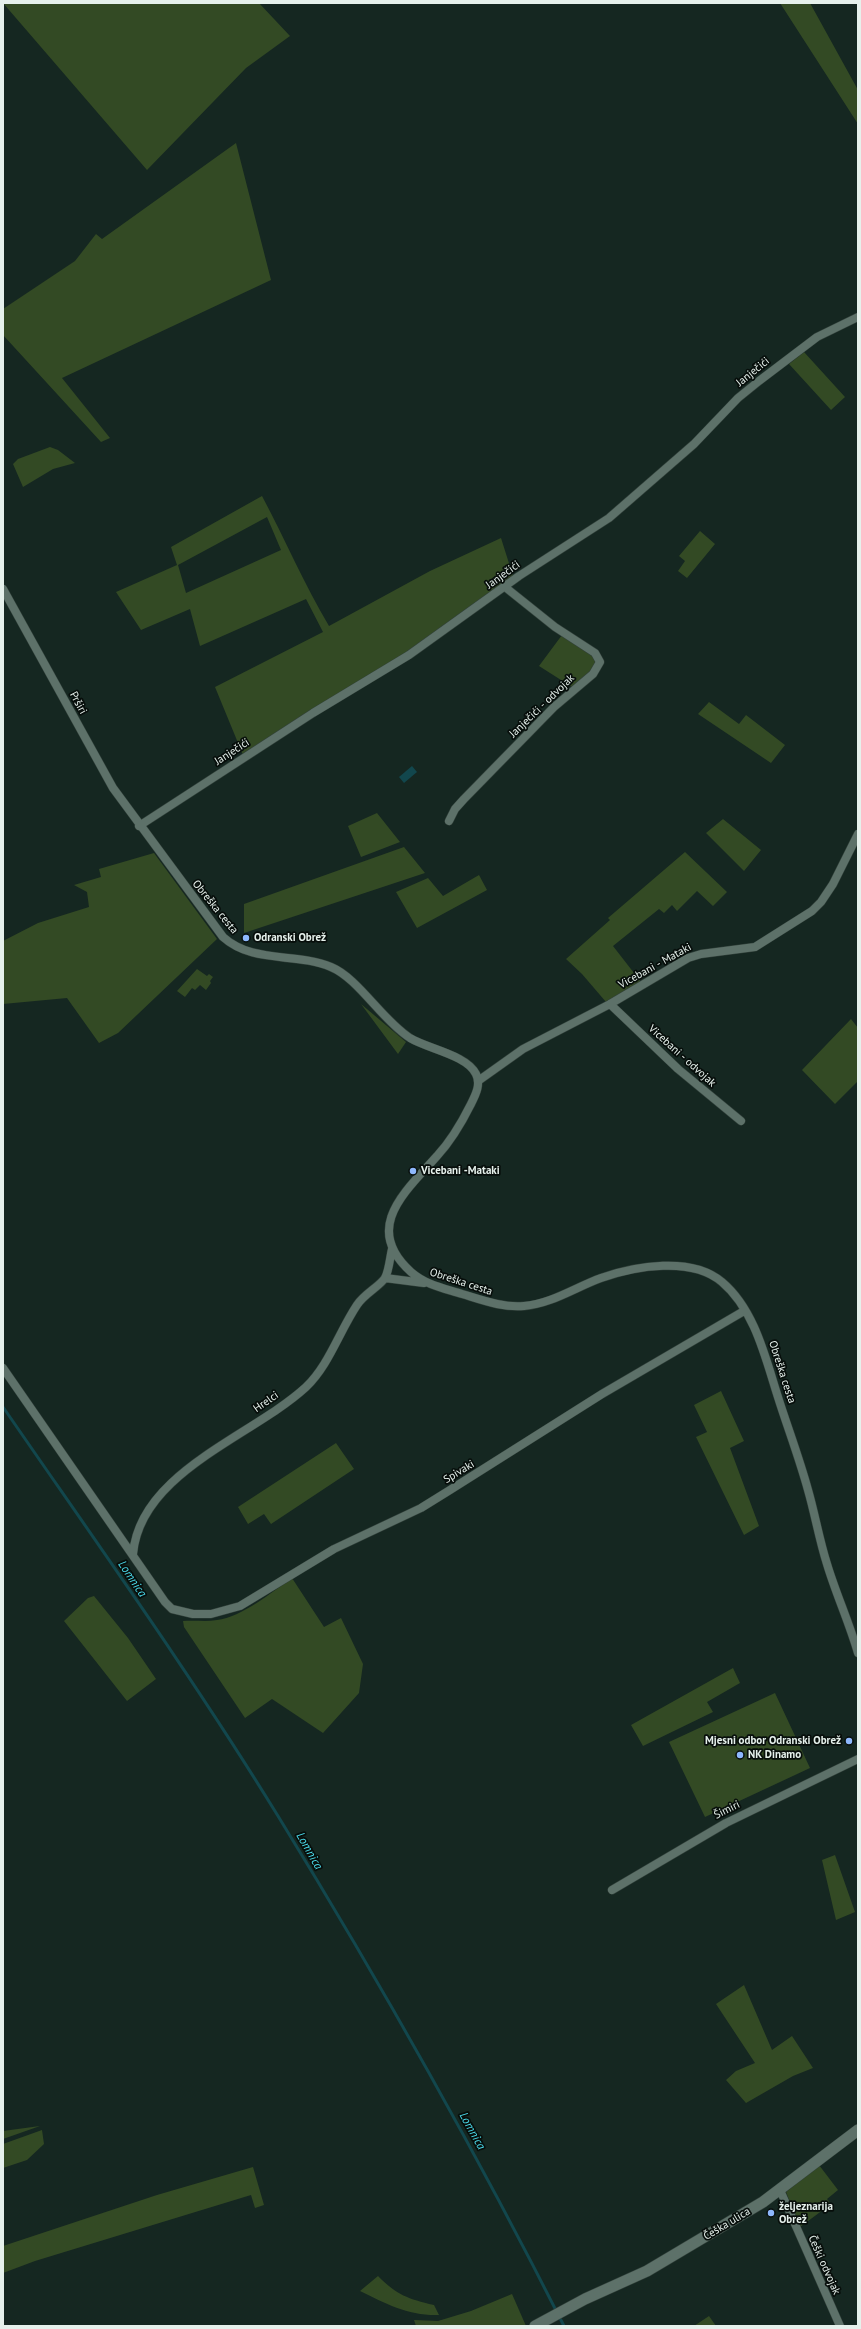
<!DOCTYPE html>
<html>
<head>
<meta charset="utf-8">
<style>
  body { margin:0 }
  #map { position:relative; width:861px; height:2329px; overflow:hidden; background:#152721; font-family:"PT Sans",sans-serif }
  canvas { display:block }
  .frame { position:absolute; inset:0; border:4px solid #e6f1ec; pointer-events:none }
</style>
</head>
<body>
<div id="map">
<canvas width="861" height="2329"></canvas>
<div class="frame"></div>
</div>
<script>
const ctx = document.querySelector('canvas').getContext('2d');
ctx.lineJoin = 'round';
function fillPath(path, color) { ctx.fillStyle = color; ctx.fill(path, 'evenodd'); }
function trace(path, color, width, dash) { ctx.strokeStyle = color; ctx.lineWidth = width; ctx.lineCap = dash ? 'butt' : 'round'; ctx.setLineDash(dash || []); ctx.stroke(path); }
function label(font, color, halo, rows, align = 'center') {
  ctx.font = font + ' "PT Sans",sans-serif'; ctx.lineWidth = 3.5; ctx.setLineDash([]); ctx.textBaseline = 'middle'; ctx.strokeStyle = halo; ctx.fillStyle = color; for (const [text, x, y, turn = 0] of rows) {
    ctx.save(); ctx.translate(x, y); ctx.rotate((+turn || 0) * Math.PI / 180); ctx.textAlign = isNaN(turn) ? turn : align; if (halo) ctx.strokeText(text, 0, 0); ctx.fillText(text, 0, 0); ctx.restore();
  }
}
fillPath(new Path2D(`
  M3 3H259L290 36 246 68 147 170Z
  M780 3H810L858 90V124Z
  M236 143 271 280 62 378 110 438 101 442 3 335V309L75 261 96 234 102 239Z
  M804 352 845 397 831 410 789 364Z
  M50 447 58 450 75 463 53 469 23 487 13 464 18 459Z
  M262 496C285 539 304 584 329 626L430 571 501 538 513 576 439 632 243 755 215 687 323 632 306 599 200 646 190 609 141 630 116 592 177 565 171 547ZM267 517 281 550 186 593 178 565Z
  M700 531 715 544 687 578 678 571 685 561 679 556Z
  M562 635 594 657 596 661 591 671 572 687 539 666Z
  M709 702 739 724 746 715 785 745 771 763 698 714Z
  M377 813 400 842 361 857 348 826Z
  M723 819 761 850 744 871 706 833Z
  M404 847 425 873 244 933V904Z
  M685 852 727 892 713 906 697 891 677 911 672 905 664 913 659 909 613 946 641 982 606 1002 582 974 566 959 610 920 608 918Z
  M154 853 217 939 118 1033 99 1043 67 998 3 1004V941L38 923 89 907 87 892 74 885 101 877 99 869Z
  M479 875 487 890 417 928 396 892 428 878 443 896Z
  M197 969 207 976 209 974 213 977 210 981 211 983 206 990 200 985 195 990 192 988 185 997 177 991Z
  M361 1004 406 1042 398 1054Z
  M851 1019 858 1028V1081L835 1104 802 1070Z
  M721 1391 744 1441 730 1448 759 1526 744 1535 696 1437 707 1432 694 1405Z
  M336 1443 354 1469 271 1524 264 1514 248 1524 238 1507Z
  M292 1578 324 1627 341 1618 363 1664 359 1693 323 1733 272 1699 245 1718 184 1627 183 1621C195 1620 206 1622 217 1620 242 1617 272 1592 292 1578Z
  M94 1596 128 1638 156 1679 127 1701 64 1621 88 1598Z
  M733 1668 740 1683 707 1702 713 1712 643 1746 631 1725Z
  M775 1693 810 1768 705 1817 669 1742Z
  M835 1855 855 1912 836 1920 822 1860Z
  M744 1985 772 2050 792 2036 813 2068 793 2076 746 2103 726 2080 736 2071 755 2063 716 2004Z
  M40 2126 3 2139V2131Z
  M42 2130 44 2144 27 2160 3 2168V2144Z
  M819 2165 838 2190 827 2199 831 2204 800 2227 786 2192Z
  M253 2167 264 2205 255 2208 251 2195 35 2261 3 2273V2246L157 2195Z
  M378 2276C397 2295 408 2299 434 2305L439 2315C409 2316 386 2304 360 2291Z
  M512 2294 526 2326H416L414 2320 438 2321 471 2311Z
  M709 2316 716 2326H694Z`), '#334a24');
fillPath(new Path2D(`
  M412 766 417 772 404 783 399 777Z`), '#12474d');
trace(new Path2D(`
  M3 1407C96 1542 192 1676 278 1816 380 1982 476 2152 564 2326`), '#12474d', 3);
const street = new Path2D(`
  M3 589 113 788 223 937C253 964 295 952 331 967 358 978 382 1020 410 1038 428 1049 467 1055 476 1074 481 1084 476 1094 471 1104 462 1122 451 1141 437 1156 405 1192 362 1228 411 1272 426 1285 443 1288 462 1294 482 1300 503 1308 524 1306 551 1304 576 1287 601 1278 635 1266 692 1256 722 1282 754 1309 765 1356 777 1394 787 1426 799 1457 808 1490 815 1514 819 1539 827 1564 836 1594 849 1622 858 1653
  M449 821 455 809 464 799 554 707 593 674 600 662 595 653 555 627 505 587
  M139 826 313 713 409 655 519 576 609 518 694 444 738 398 759 381 817 337 858 317
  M610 1004 678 1069 741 1121
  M478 1081 523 1049 610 1004 688 958 701 954 755 947 812 911 821 902 833 884 858 834
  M385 1278 424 1283
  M3 1368 165 1602 172 1609 193 1614H211L240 1606 334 1549 421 1508 450 1490 602 1394 744 1311
  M133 1554C140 1472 253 1436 306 1387 329 1365 339 1332 357 1305 364 1294 380 1286 385 1278 389 1271 390 1257 392 1249
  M612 1890 726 1823 858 1759
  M780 2190 840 2326`);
const secondary = new Path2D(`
  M535 2326 585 2299 647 2271 763 2202 858 2130`);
trace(street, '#33423c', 9);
trace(secondary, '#33423c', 12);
trace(street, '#5d7169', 8);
trace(secondary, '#5d7169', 11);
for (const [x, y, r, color] of [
  [246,938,4,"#8eb8fd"],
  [413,1171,4,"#8eb8fd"],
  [849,1741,4,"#8eb8fd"],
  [740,1755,4,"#8eb8fd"],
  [771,2213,4,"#8eb8fd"]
]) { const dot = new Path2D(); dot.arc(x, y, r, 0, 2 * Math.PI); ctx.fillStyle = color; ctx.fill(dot); trace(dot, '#070e0b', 1.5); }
label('11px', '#e6f1ec', '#070e0b', [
  ["Janječići",753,372,-39],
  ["Janječići",503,575,-36],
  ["Prširi",78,703,62],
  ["Janječići - odvojak",542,706,-44],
  ["Janječići",232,752,-33],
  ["Obreška cesta",215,907,51],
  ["Vicebani - Mataki",655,966,-29],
  ["Vicebani - odvojak",682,1056,42],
  ["Obreška cesta",461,1282,18],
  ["Obreška cesta",782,1372,72],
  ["Hrelci",266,1402,-35],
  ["Spivaki",459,1472,-31],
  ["Šimiri",727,1810,-27],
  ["Češka ulica",727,2224,-31],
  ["Češki odvojak",824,2265,66]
]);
label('bold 11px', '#e6f1ec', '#070e0b', [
  ["Odranski Obrež",254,938],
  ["Vicebani -Mataki",421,1171],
  ["Mjesni odbor Odranski Obrež",841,1741,"right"],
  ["NK Dinamo",748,1755],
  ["željeznarija",779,2207],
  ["Obrež",779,2220]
], 'left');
label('italic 12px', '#4ad9e9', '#070e0b', [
  ["Lomnica",132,1579,56],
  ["Lomnica",309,1851,60],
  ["Lomnica",472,2131,61]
]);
</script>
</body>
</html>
